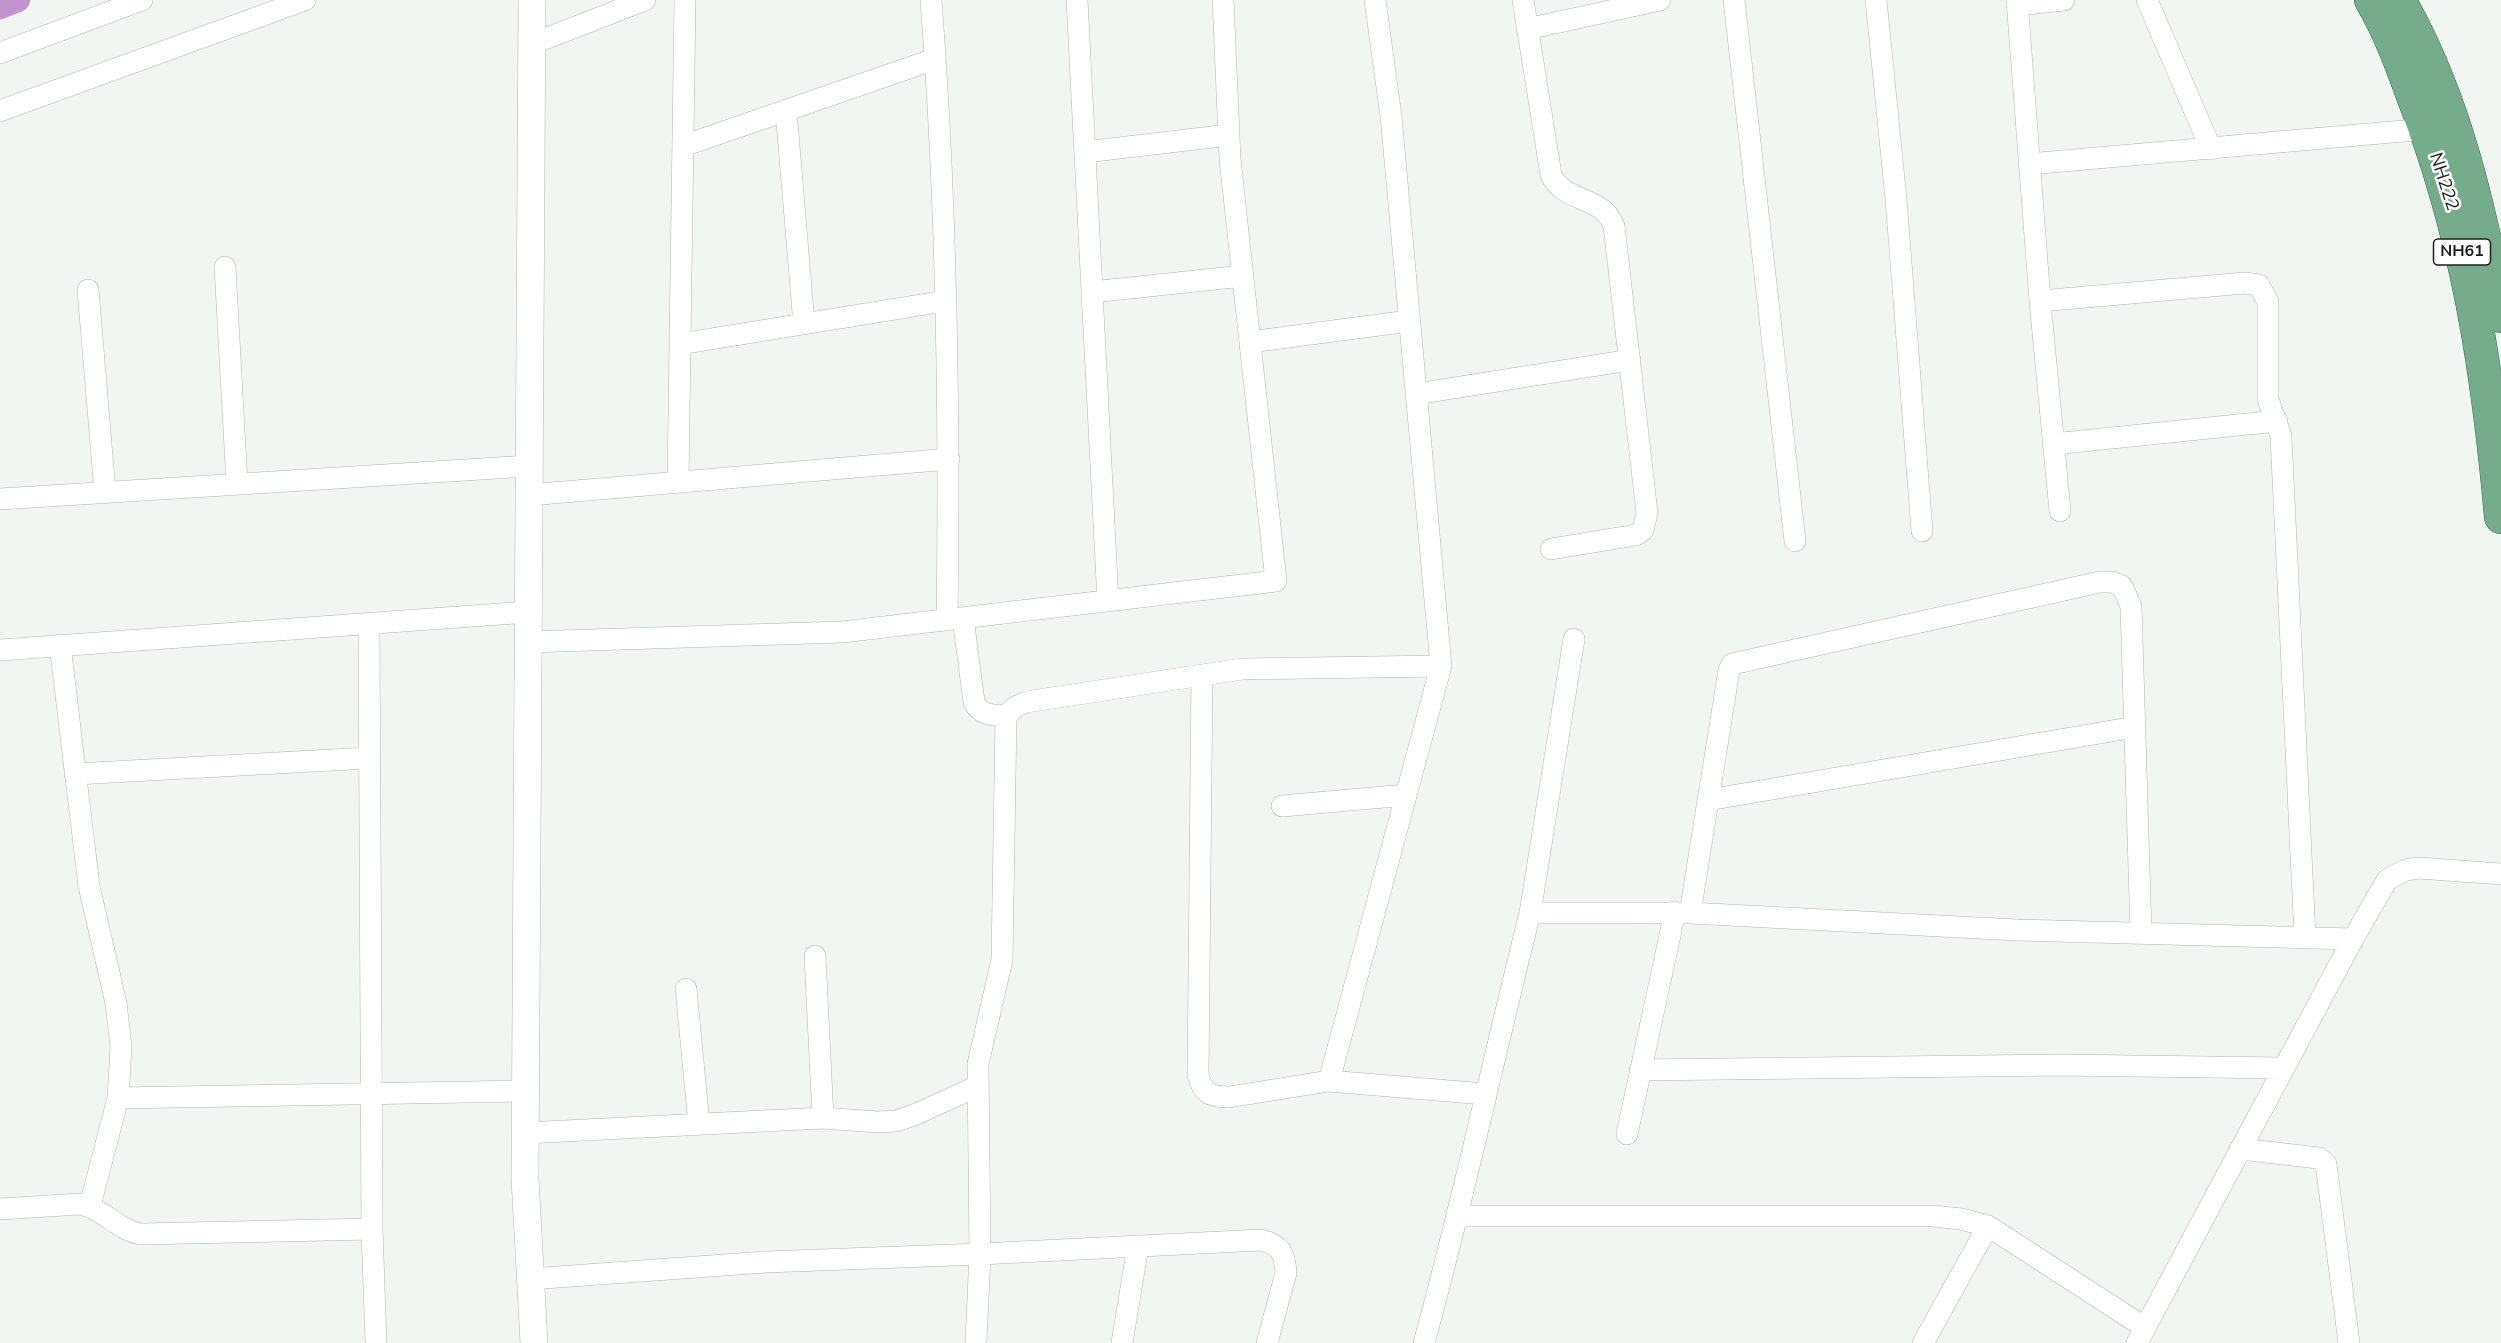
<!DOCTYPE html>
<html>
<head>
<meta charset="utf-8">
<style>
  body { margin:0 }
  canvas { display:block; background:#f2f6f3 }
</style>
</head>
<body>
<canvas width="2501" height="1343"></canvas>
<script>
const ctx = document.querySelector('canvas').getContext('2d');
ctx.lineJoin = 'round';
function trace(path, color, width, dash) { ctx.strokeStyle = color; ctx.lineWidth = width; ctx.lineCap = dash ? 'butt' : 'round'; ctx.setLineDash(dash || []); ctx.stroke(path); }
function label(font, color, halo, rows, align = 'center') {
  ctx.font = font + ' "Nunito Sans",sans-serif'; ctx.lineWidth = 5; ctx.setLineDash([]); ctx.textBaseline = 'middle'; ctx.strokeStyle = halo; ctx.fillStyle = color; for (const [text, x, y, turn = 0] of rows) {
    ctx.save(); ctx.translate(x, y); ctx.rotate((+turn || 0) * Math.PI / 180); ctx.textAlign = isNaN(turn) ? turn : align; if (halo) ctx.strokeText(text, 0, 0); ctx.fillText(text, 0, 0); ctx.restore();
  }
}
trace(new Path2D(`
  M0 7 18 0`), '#c392d0', 24);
const minor = new Path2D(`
  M931 0C947 206 950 413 947 620
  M1077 0 1108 601
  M1375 0 1391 116 1441 666 1329 1081 1485 1094
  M1523 0 1551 175C1564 203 1604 196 1614 226L1647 513 1643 530 1636 535 1551 549
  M1734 0 1795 541
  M1876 0 1896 199 1922 531
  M2017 0 2040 301 2060 511
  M2147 0 2211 149
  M2017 5 2064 0
  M1527 29 1660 0
  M532 44 645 0
  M0 53 142 0
  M786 110 804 324
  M0 111 305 0
  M683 146 935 59
  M1085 152 1229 135
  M2029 164 2426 129
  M225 267 237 484
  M88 290 105 492
  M1092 292 1243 276
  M2040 301 2245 283 2259 285 2268 302V399L2281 436 2305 937
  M1250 342 1409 321
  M680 344 945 301
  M1416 394 1630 360
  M2053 444 2277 421
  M678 482 685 0
  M529 495 949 459
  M0 499 529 466
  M963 618 974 702C981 716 992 715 1006 716
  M369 625 372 1229 376 1343
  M528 642 842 632 1276 581 1230 159 1223 0
  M60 645 89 886 116 1003 121 1047 118 1098 90 1206
  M0 650 528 612
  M1202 675 1198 1075C1203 1094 1211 1097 1229 1097L1329 1081
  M75 774 369 758
  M1708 800 2135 727
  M1282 806 1406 795
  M1530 913 1574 639
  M1690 913 1729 670 1732 664 2100 582H2112L2122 586 2131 606 2141 933
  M815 956 823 1118
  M686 989 699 1124
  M1640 1070 2061 1065 2283 1068
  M118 1098 525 1091
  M525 1133 823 1118 877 1122 896 1121 914 1115 978 1086
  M1627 1134 1675 912
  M2240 1149 2319 1158 2326 1164 2349 1343
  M0 1209 79 1204C103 1208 117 1230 141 1234L372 1229
  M1459 1216H1934L1961 1219 1988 1226 2144 1327
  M530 1279 766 1262 980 1254 1261 1240C1280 1244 1285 1254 1286 1273L1267 1343
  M976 1343 980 1254 978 1064 1002 960 1006 716 1015 707 1026 702 1242 669 1441 666
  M1122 1343 1138 1246
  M1424 1343C1463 1201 1494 1056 1530 913H1690L2017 930 2353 939
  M1923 1343 1988 1226
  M2137 1343 2353 939 2387 880 2405 870 2419 868 2501 874`);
const tertiary = new Path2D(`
  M532 0 525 1178 534 1343`);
const trunk = new Path2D(`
  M2371 0C2389 30 2401 63 2413 96 2467 234 2488 370 2501 517
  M2399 0C2455 97 2479 207 2501 316`);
trace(minor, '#b2b6b3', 22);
trace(tertiary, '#b2b6b3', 28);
trace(trunk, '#3f6d53', 34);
trace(minor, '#fff', 21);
trace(tertiary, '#fff', 27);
trace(trunk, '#74ac8c', 33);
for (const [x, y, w] of [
  [2462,252,57]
]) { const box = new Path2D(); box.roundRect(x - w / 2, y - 13, w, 26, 4.5); ctx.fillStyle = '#fff'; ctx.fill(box); trace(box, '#1c1e1d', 1.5); }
label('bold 16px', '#1c1e1d', null, [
  ["NH61",2462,252]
]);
label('18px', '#1c1e1d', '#fff', [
  ["NH222",2443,182,72]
]);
</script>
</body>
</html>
